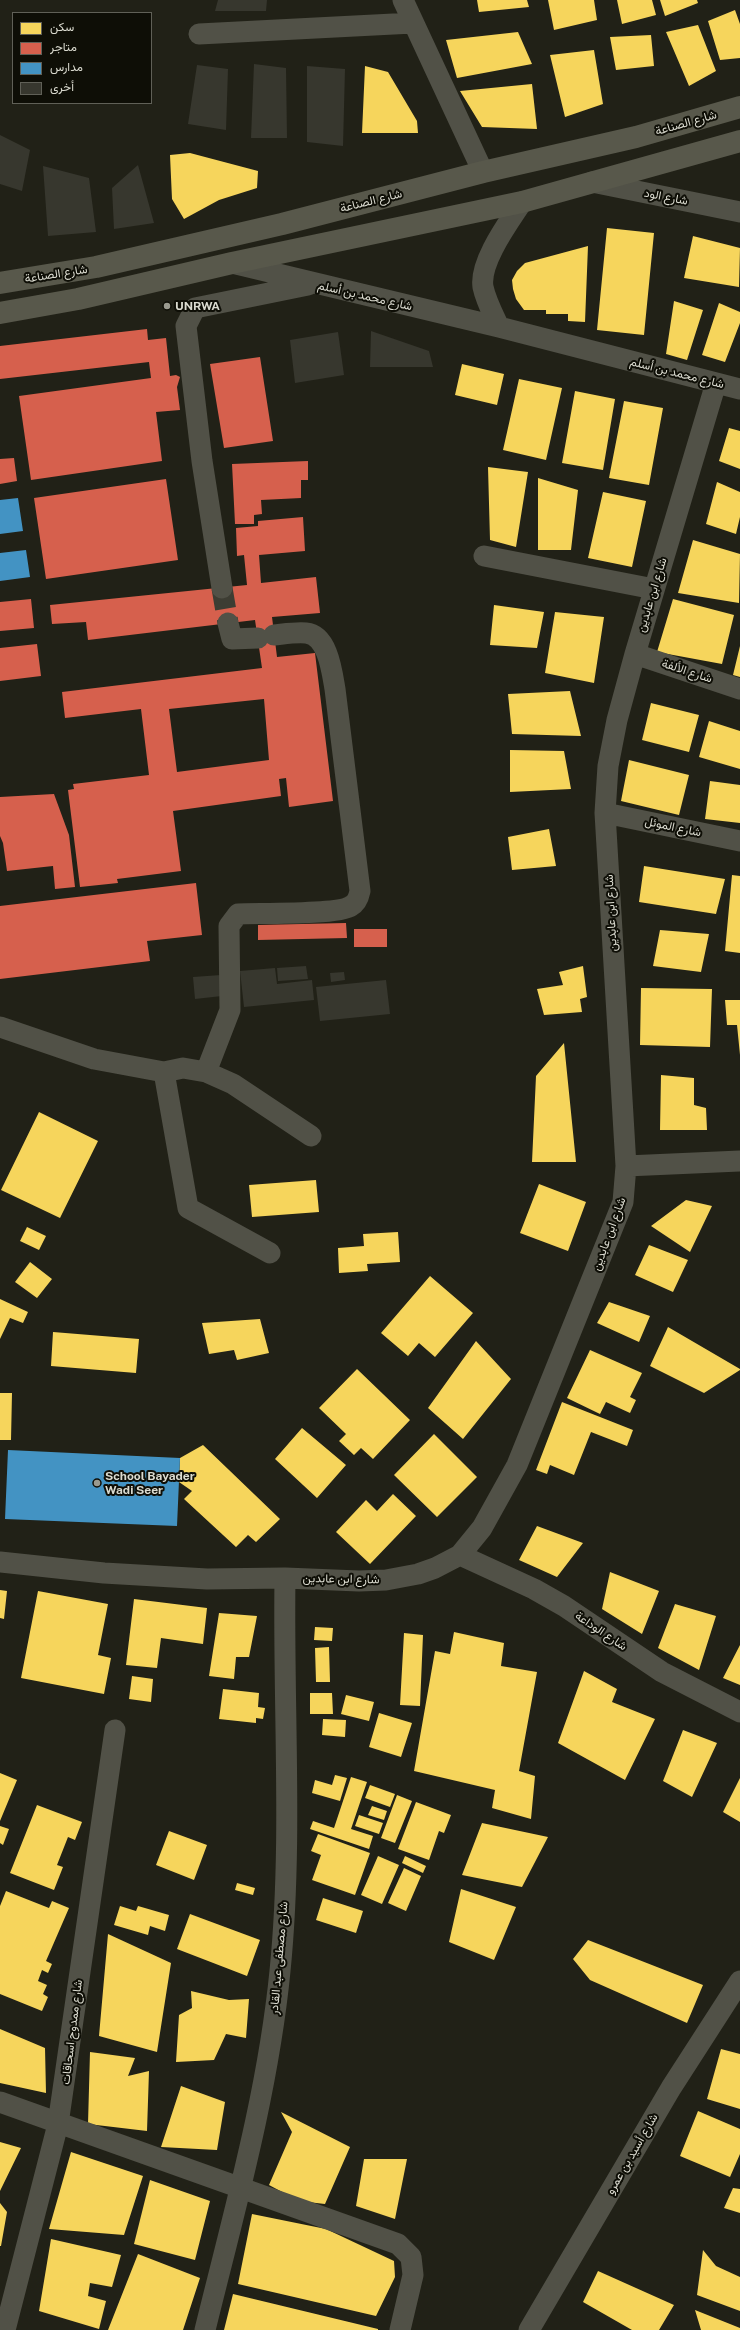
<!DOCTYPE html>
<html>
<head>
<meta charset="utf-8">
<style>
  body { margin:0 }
  #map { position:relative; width:740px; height:2330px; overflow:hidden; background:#212117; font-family:"Public Sans",Vazirmatn,sans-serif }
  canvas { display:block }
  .legend { position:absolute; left:12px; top:12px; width:140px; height:92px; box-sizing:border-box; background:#0e0e06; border:1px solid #606057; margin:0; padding:5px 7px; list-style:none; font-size:12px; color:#dbdbd0 }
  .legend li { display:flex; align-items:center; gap:8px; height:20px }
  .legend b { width:20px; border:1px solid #606057 }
</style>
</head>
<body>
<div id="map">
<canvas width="740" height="2330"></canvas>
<ul class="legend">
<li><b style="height:11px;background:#f6d55c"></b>سكن</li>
<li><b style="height:11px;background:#d6604d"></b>متاجر</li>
<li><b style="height:11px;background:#4393c3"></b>مدارس</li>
<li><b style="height:11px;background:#37372e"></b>أخرى</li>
</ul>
</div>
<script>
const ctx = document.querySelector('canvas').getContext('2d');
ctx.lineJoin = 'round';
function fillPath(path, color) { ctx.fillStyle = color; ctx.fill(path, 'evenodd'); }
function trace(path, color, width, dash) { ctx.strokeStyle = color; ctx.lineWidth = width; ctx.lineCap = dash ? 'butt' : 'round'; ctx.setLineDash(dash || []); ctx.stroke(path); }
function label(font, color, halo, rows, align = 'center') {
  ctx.font = font + ' "Public Sans",Vazirmatn,sans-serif'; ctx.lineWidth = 4; ctx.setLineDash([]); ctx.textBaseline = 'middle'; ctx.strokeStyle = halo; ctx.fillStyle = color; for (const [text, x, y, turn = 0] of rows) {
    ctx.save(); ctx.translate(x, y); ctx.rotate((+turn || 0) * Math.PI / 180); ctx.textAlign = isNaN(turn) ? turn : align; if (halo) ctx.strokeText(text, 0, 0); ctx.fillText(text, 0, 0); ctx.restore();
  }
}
fillPath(new Path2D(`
  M477 0H527L529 7 479 12Z
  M548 0H594L597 20 554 30Z
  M617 0H652L656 15 622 24Z
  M660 0H697L698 3 665 16Z
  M735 10 740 24V58L720 60 708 21Z
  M698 25 716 71 689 86 666 32Z
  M518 32 532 64 457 78 446 40Z
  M651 35 654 66 616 70 610 37Z
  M594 50 603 104 565 117 550 55Z
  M365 66 388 72 417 121 418 133H362Z
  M532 84 537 129 482 127 460 91Z
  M190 153 258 171 257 188 219 200 184 219 172 199 170 155Z
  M607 228 654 233 644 335 597 330Z
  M693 236 740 248 739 287 684 278Z
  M588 246 585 322 568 321V314H546V310H524L516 299 513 289 512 280 517 271 525 263Z
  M674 301 703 310 687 360 666 354Z
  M719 303 740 312V323L725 362 702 355Z
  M462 364 504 374 497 405 455 395Z
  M519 379 562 388 546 460 503 450Z
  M575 391 615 399 603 470 562 463Z
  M624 401 663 408 649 485 609 478Z
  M729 428 740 431V469L719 461Z
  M488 467 528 472 516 547 490 540Z
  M538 478 578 490 571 550H538Z
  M717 482 740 492V517L736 534 706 524Z
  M603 492 646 501 632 567 588 558Z
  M693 540 740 554 739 603 678 593Z
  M673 599 734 615 722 664 657 652Z
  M494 605 544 612 537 648 490 645Z
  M555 612 604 617 594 683 545 673Z
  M740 646V677L733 675Z
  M570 691 581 736 512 734 508 694Z
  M651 703 699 715 689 752 642 740Z
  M709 721 740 731V769L699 757Z
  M510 750 564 751 571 789 510 792Z
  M629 760 689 775 679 815 621 801Z
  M710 781 740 785V823L705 819Z
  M549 829 556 866 512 870 508 837Z
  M644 866 725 879 716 914 639 902Z
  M732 875 740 876V953L725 951Z
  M660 930 709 934 701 972 653 966Z
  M583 966 587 997 580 999 582 1012 544 1015 537 989 563 985 559 972Z
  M641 988 712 989 710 1047 640 1045Z
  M725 1000H740V1055L737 1025H727Z
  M564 1043 576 1162H532L536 1076Z
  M661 1075 694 1078V1105L706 1108 707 1130H660Z
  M39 1112 98 1141 60 1218 1 1190Z
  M316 1180 319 1212 252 1217 249 1185Z
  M539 1184 586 1202 568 1251 520 1233Z
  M686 1200 712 1206 690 1252 651 1226Z
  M27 1227 46 1236 39 1250 20 1241Z
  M398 1232 400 1262 367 1264 368 1271 339 1273 338 1248 364 1246 363 1234Z
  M649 1245 688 1260 673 1292 635 1275Z
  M30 1262 52 1279 37 1298 15 1282Z
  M430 1276 473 1313 435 1357 419 1343 408 1356 381 1333Z
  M0 1299 28 1312 23 1323 10 1318 0 1339Z
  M609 1302 650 1316 639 1342 597 1323Z
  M260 1319 269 1353 237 1360 234 1350 209 1354 202 1323Z
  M668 1327 740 1369V1370L704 1393 650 1366Z
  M53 1332 139 1339 136 1373 51 1366Z
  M476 1341 511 1379 463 1439 428 1408Z
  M590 1350 642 1373 630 1397 636 1400 630 1413 606 1402 600 1414 567 1398Z
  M357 1369 410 1420 373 1459 361 1448 354 1455 339 1441 346 1434 319 1408Z
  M0 1393H12L11 1440H0Z
  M562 1402 633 1430 627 1446 591 1432 574 1475 550 1465 547 1474 536 1470Z
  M302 1428 346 1465 317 1498 275 1459Z
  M434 1434 477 1477 437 1517 394 1475Z
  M203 1445 280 1519 256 1542 248 1535 236 1547 184 1499 192 1491 179 1482 180 1458Z
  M393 1494 416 1516 370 1564 336 1532 366 1500 377 1511Z
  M537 1526 583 1543 557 1577 519 1560Z
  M610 1572 659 1591 642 1634 602 1609Z
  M0 1590 7 1591 4 1619 0 1618Z
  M38 1591 108 1604 98 1655 111 1658 104 1694 21 1678Z
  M134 1599 207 1608 203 1644 161 1638 157 1668 126 1665Z
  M675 1604 716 1616 699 1670 658 1648Z
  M219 1613 257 1616 249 1657H236L234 1679 209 1676Z
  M315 1627 333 1628 332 1641 314 1640Z
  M454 1632 504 1643 501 1666 537 1672 519 1771 535 1776 531 1819 492 1808 495 1790 414 1771 435 1651 450 1654Z
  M404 1633 423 1635 420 1706 400 1705Z
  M740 1645V1685L723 1678Z
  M329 1647 330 1682H316L315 1648Z
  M584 1671 617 1689 612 1702 655 1719 625 1780 558 1743Z
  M132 1676 153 1679 151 1702 129 1699Z
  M223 1689 259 1693 258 1707 265 1708 263 1719 256 1718V1723L219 1719Z
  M310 1693H332L333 1714H310Z
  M346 1695 374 1702 369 1721 341 1714Z
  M379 1713 412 1723 401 1757 369 1747Z
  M323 1719 346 1720 345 1737 322 1735Z
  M683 1730 717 1743 692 1797 663 1781Z
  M0 1773 17 1780 0 1821Z
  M335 1775 347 1778 340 1801 312 1793 315 1780 332 1785Z
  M351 1777 367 1782 351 1829 373 1836 369 1849 310 1829 313 1821 334 1828Z
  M740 1778V1822L723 1812Z
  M370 1785 395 1794 390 1807 365 1798Z
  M397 1795 412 1801 395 1843 381 1838Z
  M416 1802 451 1815 444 1833 439 1831 429 1860 398 1849Z
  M37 1805 82 1822 75 1840 68 1837 57 1865 63 1867 54 1890 10 1873Z
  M372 1806 387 1811 384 1820 368 1815Z
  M359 1815 383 1823 379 1834 355 1826Z
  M482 1823 548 1837 522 1887 462 1875Z
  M0 1826 9 1829 3 1845 0 1843Z
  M169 1831 207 1845 194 1880 156 1865Z
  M318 1834 370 1853 355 1895 312 1880 321 1855 311 1851Z
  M378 1856 399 1865 382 1904 361 1895Z
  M405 1856 426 1866 423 1873 402 1863Z
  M404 1868 421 1876 406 1911 388 1903Z
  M237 1883 255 1888 253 1895 235 1890Z
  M461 1889 516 1907 494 1960 449 1942Z
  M6 1891 49 1908 52 1901 69 1908 46 1961 52 1964 48 1973 42 1970 38 1981 47 1985 43 1994 48 1997 42 2011 0 1994V1906Z
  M323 1898 363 1911 356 1933 316 1920Z
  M120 1906 136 1911 138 1906 169 1915 165 1931 150 1926 148 1935 114 1925Z
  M190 1914 260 1940 247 1976 177 1949Z
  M108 1934 171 1963 157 2052 99 2036Z
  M588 1940 703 1985 687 2023 590 1980 573 1959Z
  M191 1991 229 2000 249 1999 246 2038 226 2034 214 2060 176 2062 179 2015 192 2008Z
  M0 2029 45 2048 46 2093 0 2083Z
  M721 2049 740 2054V2109L707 2099Z
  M90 2052 135 2058 128 2076 149 2071 147 2131 88 2124Z
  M181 2086 225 2102 217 2150 161 2147Z
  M698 2111 740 2129V2154L730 2177 680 2156Z
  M281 2112 350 2147 325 2204 299 2201 269 2185 292 2132Z
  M0 2142 21 2148 0 2191Z
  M71 2152 143 2176 124 2235 49 2229Z
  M364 2159H407L395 2219 356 2206Z
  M150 2180 210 2201 195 2260 134 2244Z
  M733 2188 740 2189V2213L724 2208Z
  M0 2203 7 2212 1 2246H0Z
  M252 2214 326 2229 394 2261 395 2277 376 2316 238 2284Z
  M51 2239 121 2255 112 2287 90 2283 88 2296 106 2301 99 2329 39 2311Z
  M703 2250 716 2266 740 2277V2311L697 2295Z
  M138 2254 200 2278 183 2330H108Z
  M598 2271 674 2305 659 2330H632L583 2302Z
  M233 2294 378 2329V2330H224Z
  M695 2310 740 2328V2330H701Z`), '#f6d55c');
fillPath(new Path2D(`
  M147 329 148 340 166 338 170 376 176 375 180 377 177 387 180 410 156 412 162 461 31 480 19 396 151 378 149 362 0 379V346Z
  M260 357 273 441 224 448 210 364Z
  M14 458 17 481 0 484V459Z
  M308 461V480H301V498L261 500 262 514 254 515V524H235L232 464Z
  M166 479 178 560 46 579 34 498Z
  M303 517 305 551 259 555 261 583 316 577 320 613 272 617 277 657 315 653 333 801 289 807 286 778 279 779 281 796 173 811 181 871 117 879 118 883 80 887 68 790 74 789 73 784 149 775 141 709 65 718 62 692 262 668 255 620 88 640 86 622 52 624 50 605 247 585 244 555 237 556 236 528 258 526V521ZM264 699 269 760 177 772 169 709Z
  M31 599 34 628 0 631V602Z
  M37 644 41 676 0 681V648Z
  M54 794 69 835 75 887 55 889 53 866 7 871 3 843 0 836V797Z
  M196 883 202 935 147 941 150 961 0 979V906Z
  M346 923 347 938 258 940V925Z
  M354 929H387V947H354Z`), '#d6604d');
fillPath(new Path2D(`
  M18 498 23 531 0 534V500Z
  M26 550 30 577 0 581V553Z
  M8 1450 180 1458 177 1526 5 1519Z`), '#4393c3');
fillPath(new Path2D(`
  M218 0H267L266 11H215Z
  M254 64 286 68 287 138H251Z
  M197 65 228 69 226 130 188 124Z
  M307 66 345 69 343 146 307 142Z
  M0 135 30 150 22 191 0 184Z
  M138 165 154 223 114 229 112 188Z
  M43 166 89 178 96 232 48 236Z
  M371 331 429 351 433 367H370Z
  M338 332 344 375 295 383 290 340Z
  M306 966 308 979 278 981 277 968Z
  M275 968 277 984 312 980 314 1000 244 1007 240 971Z
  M344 972 345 980 331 982 330 973Z
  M221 975 222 996 195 999 193 977Z
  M386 980 390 1014 320 1021 316 987Z`), '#37372e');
trace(new Path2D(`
  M222 588 228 623`), '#3d3d33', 21, [21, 10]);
trace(new Path2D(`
  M403 0 483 172
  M199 34 413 23
  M592 182 740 212
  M232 263 499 327 740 389
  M499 327C493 314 486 301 483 287 479 262 509 222 522 202
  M484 556 654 589
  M222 588 202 461 186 326 195 308 308 285
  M228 623 232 639 258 638
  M635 654 740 689
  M605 813 740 841
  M0 1027 94 1059 164 1072 183 1068 206 1072 230 1010 229 926 238 914C258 913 338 915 351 906 357 903 359 896 360 891L335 689C332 672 328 635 306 633 296 632 284 634 274 635
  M164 1072 188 1208 270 1253
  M206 1072 233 1084 311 1136
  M626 1166 740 1161
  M460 1555 534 1589 564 1606 662 1672 740 1712
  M0 1562 104 1573 207 1579 285 1578 359 1581 386 1580 418 1574 435 1568 460 1555 482 1528 517 1465 623 1202 626 1166 605 813 608 766 617 720 635 654 716 383
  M0 2102 398 2244 411 2257 413 2275 400 2330
  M5 2330 58 2124 115 1730
  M205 2330C234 2212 268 2093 280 1971 293 1841 283 1709 285 1578
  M529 2330 671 2088 740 1981`), '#515147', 21);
trace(new Path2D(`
  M0 283 96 267 282 224 483 172 636 137 740 107
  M0 313 78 299 232 263 522 202 740 141`), '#58584b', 22);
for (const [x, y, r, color] of [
  [167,306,4,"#9a9a8f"],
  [97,1483,4,"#9a9a8f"]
]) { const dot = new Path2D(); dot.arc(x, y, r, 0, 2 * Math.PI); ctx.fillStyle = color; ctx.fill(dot); trace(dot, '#0e0e06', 1.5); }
label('12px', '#dbdbd0', '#0e0e06', [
  ["شارع الصناعة",686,123,-16],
  ["شارع الود",666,197,11],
  ["شارع الصناعة",371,201,-14],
  ["شارع الصناعة",56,274,-9],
  ["شارع محمد بن أسلم",365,296,13],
  ["شارع محمد بن أسلم",677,373,14],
  ["شارع ابن عابدين",652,595,-73],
  ["شارع الألفة",687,671,18],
  ["شارع الموئل",673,827,12],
  ["شارع ابن عابدين",611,913,-93],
  ["شارع ابن عابدين",609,1234,-70],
  ["شارع ابن عابدين",341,1579,1],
  ["شارع الوداعة",601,1631,34],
  ["شارع مصطفى عبد القادر",279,1958,-85],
  ["شارع ممدوح اسحاقات",72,2032,-83],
  ["شارع أسيد بن عمرو",632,2154,-60]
]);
label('bold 12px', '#dbdbd0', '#0e0e06', [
  ["UNRWA",175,306],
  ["School Bayader",105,1476],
  ["Wadi Seer",105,1490]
], 'left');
</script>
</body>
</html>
